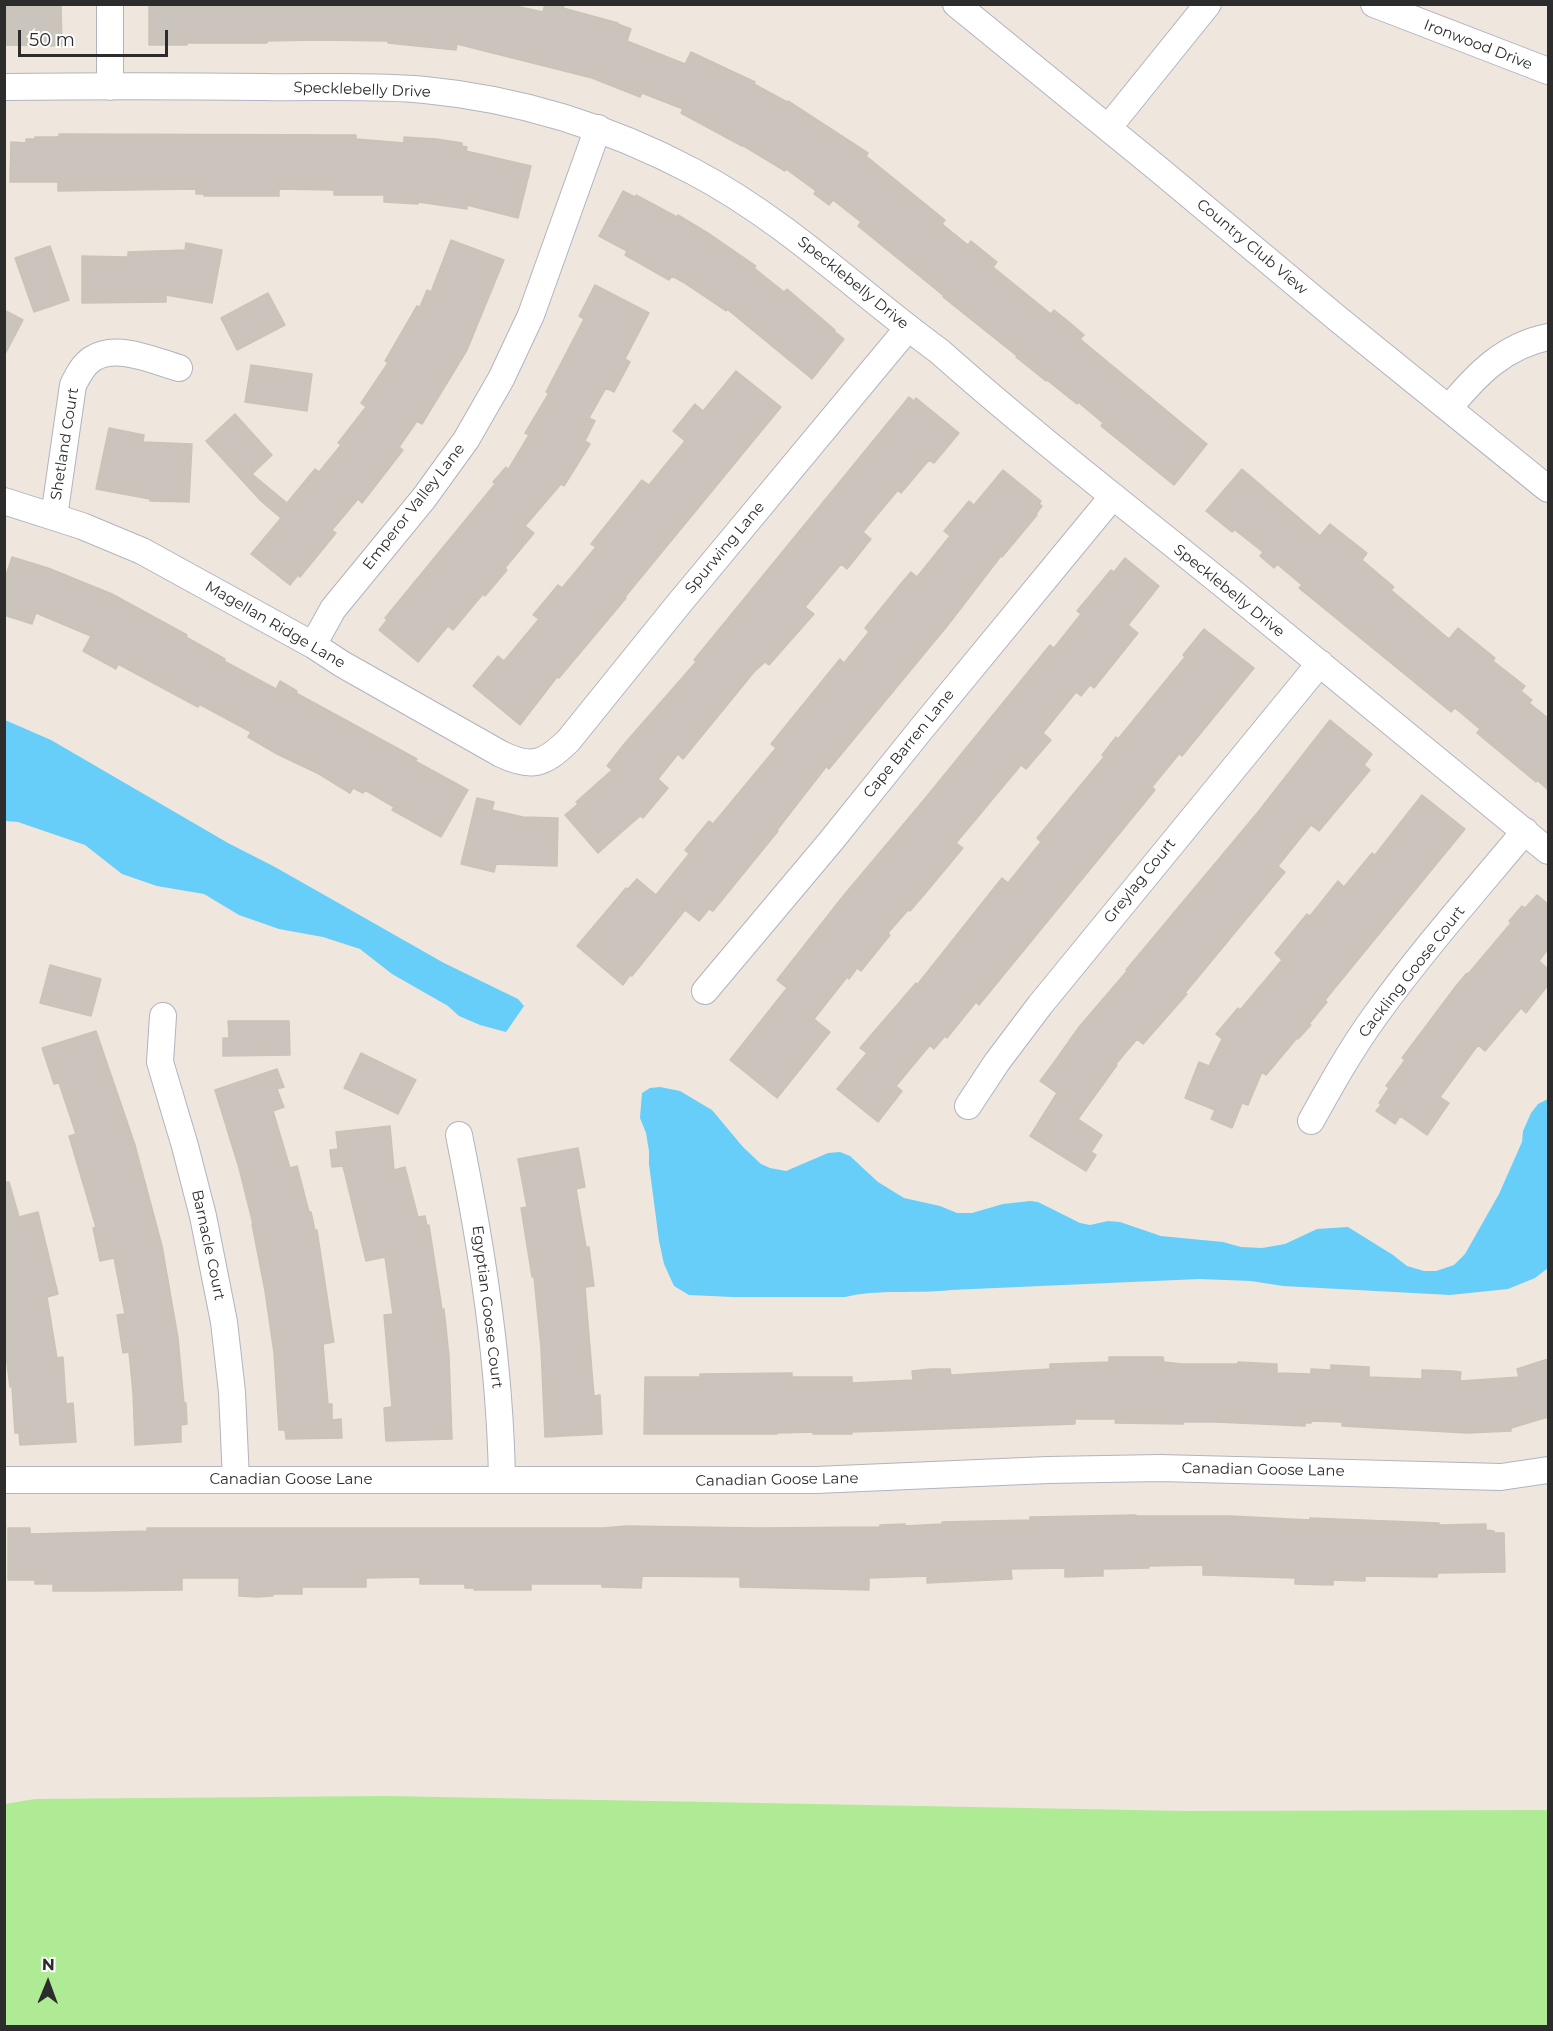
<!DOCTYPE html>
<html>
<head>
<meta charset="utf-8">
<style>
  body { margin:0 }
  #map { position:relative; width:1553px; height:2031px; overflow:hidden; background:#efe7dd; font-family:Montserrat,sans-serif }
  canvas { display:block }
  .frame { position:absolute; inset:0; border:6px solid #2c2c2c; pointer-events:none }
  .north { position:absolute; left:18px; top:1953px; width:60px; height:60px; -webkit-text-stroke:4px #fff; paint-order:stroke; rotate:1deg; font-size:16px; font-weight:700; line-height:24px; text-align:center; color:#2c2c2c }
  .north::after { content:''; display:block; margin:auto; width:21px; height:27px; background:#2c2c2c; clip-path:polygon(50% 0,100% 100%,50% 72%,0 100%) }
  .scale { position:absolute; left:18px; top:30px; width:150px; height:27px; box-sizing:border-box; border:3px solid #2c2c2c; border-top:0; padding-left:8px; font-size:18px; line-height:21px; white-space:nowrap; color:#2c2c2c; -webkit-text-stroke:4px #fff; paint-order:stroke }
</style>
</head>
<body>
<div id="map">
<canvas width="1553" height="2031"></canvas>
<div class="frame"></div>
<div class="north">N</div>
<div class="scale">50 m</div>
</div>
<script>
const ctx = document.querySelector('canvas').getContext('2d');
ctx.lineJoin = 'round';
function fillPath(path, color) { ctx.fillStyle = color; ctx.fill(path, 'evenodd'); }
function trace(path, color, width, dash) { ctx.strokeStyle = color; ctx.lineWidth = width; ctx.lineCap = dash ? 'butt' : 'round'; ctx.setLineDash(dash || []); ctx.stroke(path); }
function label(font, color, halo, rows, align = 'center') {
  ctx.font = font + ' Montserrat,sans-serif'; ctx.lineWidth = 4.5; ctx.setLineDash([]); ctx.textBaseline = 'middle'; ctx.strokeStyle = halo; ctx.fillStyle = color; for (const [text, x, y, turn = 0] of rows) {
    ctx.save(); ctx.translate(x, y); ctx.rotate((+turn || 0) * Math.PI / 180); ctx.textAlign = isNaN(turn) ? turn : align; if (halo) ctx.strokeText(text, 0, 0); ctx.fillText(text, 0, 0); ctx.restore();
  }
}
fillPath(new Path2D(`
  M386 1796 1187 1811 1548 1810V2026H5V1804L35 1799Z`), '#afea95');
fillPath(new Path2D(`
  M5 720 51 740 228 843 275 867 444 963 518 999 524 1006 506 1032 480 1025 459 1016 448 1006 392 974 360 949 323 937 279 929 239 915 204 894 157 886 122 874 85 845 18 822 5 821Z
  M660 1087 680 1091 712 1110 743 1147 761 1164 770 1168 786 1171 828 1153 840 1152 850 1156 878 1182 904 1198 940 1206 957 1213H972L1003 1204 1030 1201 1038 1202 1080 1223 1090 1225 1108 1221 1120 1222 1161 1236 1223 1242 1241 1247 1262 1248 1285 1244 1317 1229 1348 1227 1393 1255 1407 1266 1424 1271H1436L1454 1265 1465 1254 1499 1194 1522 1142 1523 1131 1531 1113 1538 1104 1548 1099V1268L1535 1278 1508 1289 1450 1295 1283 1286 1251 1281 1199 1279 951 1290C916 1294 877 1289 845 1297H732L689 1295 674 1286 664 1264 659 1241 649 1164V1151L646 1133 640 1118 642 1093 650 1088Z`), '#67cef9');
const building = new Path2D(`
  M4 4H61L62 46 4 45Z
  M149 4H506L543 12 545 4H564L563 8 618 23V24L631 29 627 41 685 64 691 52 755 82 754 84 787 102 788 101 868 153 866 156 945 220 942 224 968 245 971 241 997 262 993 267 1051 314 1054 310 1069 322 1084 335 1080 339 1207 444 1174 485 1101 426 1103 423 1078 402 1077 404 1047 380 1046 381 1016 357 1017 356 943 297 944 296 858 226 861 222 833 200 829 205 814 194 816 191 786 169 785 171 742 145V146L681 113 683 109 642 93 640 97 592 78 457 44 456 50 388 43V41L318 40 267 41V43H187V45H149Z
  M59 134 356 135V139L404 143V137L436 139 462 143V146L467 147 466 151 531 166 518 218 467 205V209L418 202V204L384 202V195H334V190L279 189V196H204V194H196V189L58 191V182H10L11 142 26 143V139H35V137H59Z
  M623 191 635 197 636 195 677 217 678 215 711 235 756 266 754 268 784 292 787 289 835 330 834 331 844 339 812 379 727 309 726 311 683 282 672 276 669 280 625 255 627 251 599 236Z
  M451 240 504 260 467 350 422 424 417 421 399 447 403 450 376 485 362 503 358 499 332 530 336 533 300 577 298 575 290 585 251 554 281 518 261 501 206 441 235 414 272 455 252 474 287 503 315 469 319 472 341 445 338 443 366 407 361 403 388 363 385 361 417 306 420 307 427 290 431 292Z
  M186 243 222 250 212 303 166 295V302L82 303V256L128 257V252L185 250Z
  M50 246 69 300 34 312 15 258Z
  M595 285 649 313 625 359 630 362 614 392 606 388 589 418 595 421 585 441 590 444 564 486 561 484 525 526 534 533 505 568 507 570 485 596 483 594 453 630 448 626 418 662 379 630 387 620 385 618 495 484 493 482 506 467 508 470 529 435 525 433 549 393 546 392 584 319 579 316Z
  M268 293 285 325 237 350 221 318Z
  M4 310 23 320 4 356Z
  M251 365 312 374 307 411 245 402Z
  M736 371 781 407 625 597 626 598 559 678 557 677 520 725 473 686 498 656 504 661 539 619 533 615 558 585 562 588 596 547 591 544 642 480 649 485 685 441 673 431 695 404 703 411Z
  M909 397 914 401 916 398 959 433 934 463 929 460 901 493 898 490 863 532 871 539 847 569 841 564 805 607 814 614 791 640 769 665 765 662 754 672 683 759 678 754 658 779 668 788 643 818 640 816 598 853 565 815 578 804 576 802 612 770 607 766 625 743 696 662 694 660Z
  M109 428 144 435 143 442 192 444 189 502 150 501V499L96 489Z
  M1242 469 1320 536 1330 524 1367 553 1362 560 1394 587 1391 590 1449 639 1458 628 1495 658 1493 661 1525 686 1521 691 1532 700 1529 703 1548 718V790L1537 780 1536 782 1477 733 1480 729 1455 708 1451 712 1299 588 1302 585 1277 564 1274 568 1260 556 1263 552 1235 530 1232 532 1206 511Z
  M1003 470 1041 501 1039 504 1042 506 1036 514 1037 515 1002 557 1001 556 948 625 829 769 826 767 777 830 778 831 713 911 709 909 699 921 685 910 632 976 630 975 623 985 577 946 626 888 628 889 637 879 656 895 689 854 685 850 709 821 713 824 776 748 771 744 840 659 844 663 869 632 865 628 899 586 911 572 917 577 950 536 944 531 969 501 974 505Z
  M12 557 48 568 112 594 187 635 186 637 225 659 224 661 276 689 280 681 297 691 296 693 397 748 417 759 415 761 468 790 441 837 392 810 394 807 365 790 363 793 353 788 350 793 319 774 277 754 248 737 251 732 199 704 198 707 118 664 116 669 83 651 91 636 36 613 32 624 4 615V581Z
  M1125 558 1159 586 1128 625 1138 633 1094 688 1090 685 1081 696 1076 692 1043 733 1051 740 1026 769 1021 765 956 843 963 848 923 896 910 911 908 910 888 933 890 935 861 971 857 968 849 979 847 977 814 1019 830 1032 777 1098 730 1060 787 988 777 980 844 895 923 801 1050 645 1054 648 1081 614 1077 611 1111 570 1114 572Z
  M1204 629 1254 668 1182 756 1179 754 1152 787 1155 790 979 1005 976 1002 947 1038 945 1036 934 1049 930 1045 896 1086 902 1091 878 1122 837 1089 867 1053 860 1048 916 983 917 985 1002 878 1008 883 1041 842 1037 838 1104 757 1102 755 1116 737 1118 739 1185 657 1183 655Z
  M1330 720 1372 754 1364 765 1370 770 1319 831 1311 825 1278 866 1285 872 1185 993 1187 994 1143 1044 1137 1039 1116 1064 1117 1065 1078 1119 1102 1135 1091 1152 1096 1155 1086 1171 1030 1136 1057 1093 1040 1081 1055 1061 1079 1027 1127 971 1126 970 1258 812Z
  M1422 795 1465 829 1325 1000 1327 1002 1309 1024 1311 1025 1298 1039 1297 1038 1266 1075 1262 1072 1248 1105 1242 1103 1232 1128 1211 1119 1215 1110 1185 1098 1199 1062 1209 1066 1222 1039 1216 1034 1238 1008 1240 1010 1282 960 1275 953 1307 914 1310 916 1338 881 1344 887 1372 853 1375 855Z
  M477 798 494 802 492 810 523 817 558 818 557 866 496 864 494 872 461 864Z
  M1537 895 1548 904V949L1539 961 1548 969V985L1526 1013 1521 1008 1485 1051 1478 1045 1440 1097 1449 1103 1427 1135 1400 1116 1395 1124 1376 1111 1381 1105 1379 1103 1389 1088 1386 1086 1405 1060 1402 1058 1456 986 1467 973 1468 974 1511 923 1509 921 1522 906 1525 908Z
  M50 965 101 979 91 1016 40 1003Z
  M228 1021H289L290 1055 223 1056V1038H229Z
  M96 1031 135 1145 162 1246 178 1338 184 1403H186L187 1424 181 1425V1442L135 1445 133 1393 129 1352 123 1353 117 1315 125 1314 114 1258 100 1261 93 1228 96 1227 69 1136 76 1134 59 1083 54 1084 42 1048Z
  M361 1053 416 1080 398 1114 344 1088Z
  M277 1069 284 1087 277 1089 284 1107 273 1111 290 1168 297 1166 309 1212H311L315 1231 317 1230 334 1342 323 1344 328 1404H332V1420L341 1419 342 1438 286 1439 285 1430H279L274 1353 265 1291 252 1224H253L239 1168 215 1090Z
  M390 1126 394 1170 405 1167 418 1217 425 1216 427 1226 429 1225 442 1309H444L449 1356 452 1439 386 1441 384 1408 392 1407 384 1315 393 1314 385 1257 366 1261 343 1166 332 1167 330 1150 338 1149 336 1132Z
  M578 1148 585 1187 576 1189 586 1247H589L594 1286 585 1287 594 1396 600 1395 602 1434 545 1437 541 1348 534 1277H532L521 1208 527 1207 518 1159Z
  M4 1182H9L19 1217 38 1212 58 1294 47 1297 57 1358 63 1357 66 1404 73 1403 76 1442 20 1445 19 1433H15L12 1387H10L4 1340Z
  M1109 1357H1163L1164 1362 1182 1364H1238V1362L1277 1364V1373L1311 1374V1369L1331 1370V1365L1369 1367V1377L1422 1379V1370L1453 1371 1461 1372 1460 1381 1519 1377 1517 1369 1548 1359V1417L1511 1428V1431L1467 1433 1342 1426V1422L1311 1421V1423H1305V1426L1216 1422H1183V1424L1115 1423 1116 1419H1075V1424L885 1431 852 1432V1434H813V1432L777 1433V1434H644L645 1377H700V1374L792 1373V1377H852V1383L913 1380 912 1371 931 1369H950L951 1375 1050 1369V1364L1109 1362Z
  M1136 1515V1516H1230L1310 1520V1518L1439 1523V1525L1486 1524V1530L1494 1531V1533H1504L1505 1572 1438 1573 1437 1577 1365 1576V1581L1333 1580V1585L1295 1584V1578L1203 1575V1565L1149 1566V1568L1103 1569V1576H1095L1065 1577V1568L1011 1569 1012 1579 927 1583V1576L869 1578V1590L740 1587V1577L642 1576 641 1588 602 1587V1584H531V1590H474V1588H465V1584H420V1577L366 1578V1587H302V1594H273V1596L258 1597 239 1596V1578H182V1590L93 1591H53V1584H35V1580H8V1528H30V1534L147 1531V1528H603L627 1526 757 1528 880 1527V1525L905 1524V1526L942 1524V1522L1030 1520V1517Z`);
fillPath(building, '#cac4bc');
trace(building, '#cac4b6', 1.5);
const minor = new Path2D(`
  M956 4 1157 168 1338 319 1548 489
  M1374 4 1548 71
  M4 87C91 86 177 86 263 87 315 88 373 85 425 90 519 99 611 128 694 172 785 220 857 291 939 351 1038 439 1144 520 1247 604 1347 686 1447 769 1548 851
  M110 87V4
  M1108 128 1208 4
  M1449 408C1477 374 1504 346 1548 337
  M4 501 82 526 142 551 313 645 342 664 501 754C532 769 544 764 568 741L677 606 908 328
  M54 517 73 385C78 375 83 365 92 359 117 343 154 361 179 368
  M313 645 333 609 424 498 466 440 501 379 531 315 598 128
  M705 991 831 841 922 728 1113 496
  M163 1016 160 1062 185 1146 203 1216 224 1322 232 1392 236 1480
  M968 1106 997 1062 1040 1005 1320 663
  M1311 1121C1331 1085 1351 1049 1375 1016 1421 952 1474 892 1525 831
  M459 1135C482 1249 500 1363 502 1480
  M4 1480H816L1048 1470 1160 1468 1501 1477 1548 1470`);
trace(minor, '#b1b3c1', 28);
trace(minor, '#fff', 26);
label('15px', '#2c2c2c', '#fff', [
  ["Ironwood Drive",1478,45,21],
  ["Specklebelly Drive",362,90,2],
  ["Country Club View",1252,247,40],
  ["Specklebelly Drive",853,283,39],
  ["Shetland Court",65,444,-81],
  ["Emperor Valley Lane",414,507,-52],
  ["Spurwing Lane",725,548,-50],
  ["Specklebelly Drive",1229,591,39],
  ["Magellan Ridge Lane",275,625,30],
  ["Cape Barren Lane",909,744,-51],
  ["Greylag Court",1140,881,-51],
  ["Cackling Goose Court",1412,972,-52],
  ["Barnacle Court",208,1245,78],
  ["Egyptian Goose Court",487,1307,83],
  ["Canadian Goose Lane",1263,1470,1],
  ["Canadian Goose Lane",291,1480],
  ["Canadian Goose Lane",777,1480,-1]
]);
</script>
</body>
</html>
